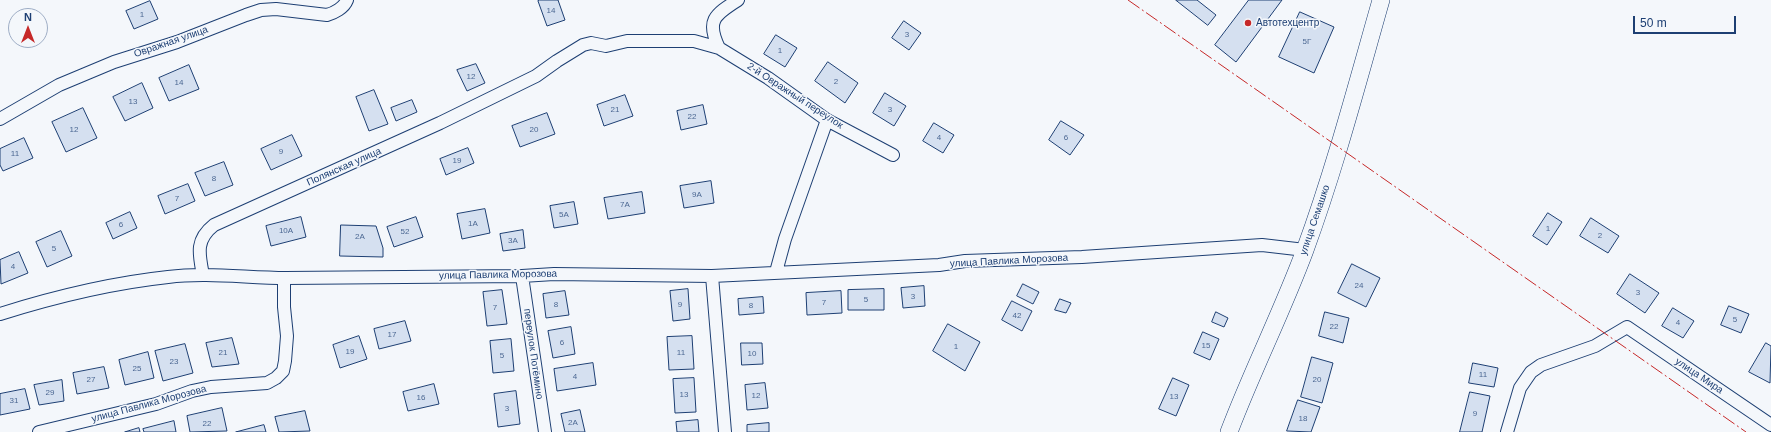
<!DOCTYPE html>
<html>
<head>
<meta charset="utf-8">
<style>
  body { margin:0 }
  #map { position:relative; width:1771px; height:432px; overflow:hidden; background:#f4f7fb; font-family:Helvetica,sans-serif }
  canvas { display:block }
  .north { position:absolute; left:8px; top:8px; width:40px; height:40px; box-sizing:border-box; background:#f4f7fb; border:1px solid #9eadc5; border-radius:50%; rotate:0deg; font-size:11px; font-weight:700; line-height:16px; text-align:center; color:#1d3f73 }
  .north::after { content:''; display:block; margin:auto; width:14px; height:18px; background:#c62828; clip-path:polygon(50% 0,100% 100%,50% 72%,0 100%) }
  .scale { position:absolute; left:1633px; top:16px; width:103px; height:18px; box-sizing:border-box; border:2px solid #1d3f73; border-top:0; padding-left:5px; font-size:12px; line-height:14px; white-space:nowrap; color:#1d3f73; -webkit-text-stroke:3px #f4f7fb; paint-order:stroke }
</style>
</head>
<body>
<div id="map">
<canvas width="1771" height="432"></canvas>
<div class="north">N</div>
<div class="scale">50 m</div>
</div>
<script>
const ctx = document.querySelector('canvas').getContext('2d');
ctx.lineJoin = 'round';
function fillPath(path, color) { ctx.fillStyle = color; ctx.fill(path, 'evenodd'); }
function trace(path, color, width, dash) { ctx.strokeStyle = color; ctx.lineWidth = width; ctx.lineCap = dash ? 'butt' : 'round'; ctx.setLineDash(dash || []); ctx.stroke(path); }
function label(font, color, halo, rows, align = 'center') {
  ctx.font = font + ' Helvetica,sans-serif'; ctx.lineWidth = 3; ctx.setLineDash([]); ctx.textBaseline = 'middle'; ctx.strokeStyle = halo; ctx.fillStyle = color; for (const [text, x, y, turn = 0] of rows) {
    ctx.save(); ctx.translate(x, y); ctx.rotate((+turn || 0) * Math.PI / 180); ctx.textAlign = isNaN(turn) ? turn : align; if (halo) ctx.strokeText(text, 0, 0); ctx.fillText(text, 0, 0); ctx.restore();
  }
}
const building = new Path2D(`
  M540 0H558L565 20 547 26 538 1Z
  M1176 0H1197L1216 15 1208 25Z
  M1249 0H1282L1236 62 1215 45Z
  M150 1 158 19 134 29 126 11Z
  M1300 12 1334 27 1314 73 1279 57Z
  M904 21 921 33 909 50 892 38Z
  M776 35 797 48 785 67 764 54Z
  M828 62 858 83 845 103 815 81Z
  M476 64 485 83 467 91 457 70Z
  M189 65 199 89 169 101 159 78Z
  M142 83 153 108 125 121 113 97Z
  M374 90 388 124 369 131 356 97Z
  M885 93 906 106 894 126 873 113Z
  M625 95 633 116 604 126 597 105Z
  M412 100 417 112 396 121 391 108Z
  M703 105 707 124 681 130 677 111Z
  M83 108 97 138 66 152 52 122Z
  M547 113 555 134 520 147 512 126Z
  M1061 121 1084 135 1070 155 1049 140Z
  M934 123 954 135 943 153 923 141Z
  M292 135 302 156 271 170 261 149Z
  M24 138 33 158 3 171 0 165V149Z
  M468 148 474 163 446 175 440 159Z
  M224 162 233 185 205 196 195 173Z
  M711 181 714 203 684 208 680 186Z
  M188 184 195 201 165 214 158 196Z
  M642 192 645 213 608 219 604 198Z
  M574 202 578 224 554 228 550 206Z
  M485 209 490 233 462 239 457 214Z
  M130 212 137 228 113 239 106 223Z
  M1548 213 1562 222 1547 245 1533 236Z
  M301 217 306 237 271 246 266 226Z
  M416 217 423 237 394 247 387 227Z
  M1591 218 1619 236 1608 253 1580 236Z
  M341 225 376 226 383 248V257L340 256Z
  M523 230 525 248 503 251 500 234Z
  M61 231 72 256 47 267 36 242Z
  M19 252 28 273 1 284 0 260Z
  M1352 264 1380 278 1366 307 1338 293Z
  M1630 274 1659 293 1645 313 1617 294Z
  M1023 284 1039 292 1033 304 1017 296Z
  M924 286 925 306 903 308 901 288Z
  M688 289 690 319 673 321 670 291Z
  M884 289V310H848V290Z
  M502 290 507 324 487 326 483 292Z
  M565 291 569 315 546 318 543 294Z
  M841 291 842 313 807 315 806 293Z
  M763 297 764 313 739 315 738 299Z
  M1060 299 1071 303 1066 313 1055 310Z
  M1012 301 1032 311 1022 331 1002 320Z
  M1729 306 1749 314 1741 333 1721 325Z
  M1673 308 1694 321 1683 338 1662 326Z
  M1216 312 1228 318 1224 327 1212 322Z
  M1325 312 1349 318 1343 343 1319 336Z
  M405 321 411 341 379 349 374 329Z
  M948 324 980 342 965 371 933 351Z
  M571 327 575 354 553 358 548 331Z
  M1203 332 1219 339 1210 360 1194 353Z
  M359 336 367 359 340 368 333 345Z
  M692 336 694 369 669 370 667 337Z
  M232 338 239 364 212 367 206 343Z
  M511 339 514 371 493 373 490 341Z
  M741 343H762L763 364 742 365Z
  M1766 343 1771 346 1770 383 1749 372Z
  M185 344 193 373 163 381 155 351Z
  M148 352 154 378 125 385 119 360Z
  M1312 357 1333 363 1322 403 1301 397Z
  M593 363 596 385 557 391 554 369Z
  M1473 363 1498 368 1494 387 1469 383Z
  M104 367 109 388 77 394 73 373Z
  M694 378 696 412 675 413 673 379Z
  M1173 378 1189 385 1176 416 1159 409Z
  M62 380 64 401 39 405 34 385Z
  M765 383 768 408 747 410 745 385Z
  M434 384 439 404 408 411 403 392Z
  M25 389 30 409 0 415V394Z
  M516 391 520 424 498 427 494 394Z
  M1470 392 1490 396 1482 432H1460Z
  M1298 400 1320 407 1311 432 1287 431Z
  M222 408 227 431 190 432 187 416Z
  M580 410 585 432H565L561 414Z
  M305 411 310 431 279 432 275 417Z
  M698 420 699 432H677L676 422Z
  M174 421 176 432H144L143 429Z
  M769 423V432H747V425Z
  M264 425 266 432H236Z
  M139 428 140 432H125Z`);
fillPath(building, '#d5e0f0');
trace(building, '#1d3f73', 1);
const minor = new Path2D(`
  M719 48C706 21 714 15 738 0
  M0 119 59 85 114 62 177 42 246 15 261 10 276 9 327 15C334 13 344 8 347 0
  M776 272 785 239 827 120
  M203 275C199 254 195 240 214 225L440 123 536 76 557 61 583 45 591 43 606 46 627 41H694L719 48 768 78 827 120 893 155
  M522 276 545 432
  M712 276 725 432
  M0 314C54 297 112 283 168 277 207 272 247 278 286 278 365 278 443 276 522 276L554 274 712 276 939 265 965 261 1082 257 1262 245 1305 250
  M39 432 156 404 192 391 211 387 267 383 276 378 283 371 285 361 287 336 284 307V278
  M1507 432 1520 388 1531 372 1541 365 1595 346 1627 327 1771 425`);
const secondary = new Path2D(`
  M1229 432C1252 371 1282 312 1305 250 1335 168 1357 84 1381 0`);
trace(minor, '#1d3f73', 14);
trace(secondary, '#1d3f73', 18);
trace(minor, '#f4f7fb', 12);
trace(secondary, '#f4f7fb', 17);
trace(new Path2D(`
  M1128 0 1746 432`), '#c62828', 1, [14, 3, 2, 3]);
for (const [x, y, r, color] of [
  [1248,23,4,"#c62828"]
]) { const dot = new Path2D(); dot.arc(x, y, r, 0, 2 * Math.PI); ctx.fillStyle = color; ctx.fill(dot); trace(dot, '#f4f7fb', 1.5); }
label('8px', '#4b6792', null, [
  ["14",551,11],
  ["1",142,15],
  ["3",907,35],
  ["5Г",1307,42],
  ["1",780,51],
  ["12",471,77],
  ["2",836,82],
  ["14",179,83],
  ["13",133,102],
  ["21",615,110],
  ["3",890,110],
  ["22",692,117],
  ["12",74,130],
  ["20",534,130],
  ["4",939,138],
  ["6",1066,138],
  ["9",281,152],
  ["11",15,154],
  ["19",457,161],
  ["8",214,179],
  ["9А",697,195],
  ["7",177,199],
  ["7А",625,205],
  ["5А",564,215],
  ["1А",473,224],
  ["6",121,225],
  ["1",1548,229],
  ["10А",286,231],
  ["52",405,232],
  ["2",1600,236],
  ["2А",360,237],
  ["3А",513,241],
  ["5",54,249],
  ["4",13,267],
  ["24",1359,286],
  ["3",1638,293],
  ["3",913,297],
  ["5",866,300],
  ["7",824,303],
  ["8",556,305],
  ["9",680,305],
  ["8",751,306],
  ["7",495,308],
  ["42",1017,316],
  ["5",1735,320],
  ["4",1678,323],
  ["22",1334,327],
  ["17",392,335],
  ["6",562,343],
  ["15",1206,346],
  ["1",956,347],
  ["19",350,352],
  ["21",223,353],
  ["11",681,353],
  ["10",752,354],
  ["5",502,356],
  ["23",174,362],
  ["25",137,369],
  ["11",1483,375],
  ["4",575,377],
  ["27",91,380],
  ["20",1317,380],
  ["29",50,393],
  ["13",684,395],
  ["12",756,396],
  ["13",1174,397],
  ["16",421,398],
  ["31",14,401],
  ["3",507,409],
  ["9",1475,414],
  ["18",1303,419],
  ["2А",573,423],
  ["22",207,424]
]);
label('10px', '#1d3f73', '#f4f7fb', [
  ["Автотехцентр",1256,23]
], 'left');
label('10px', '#1d3f73', '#f4f7fb', [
  ["Овражная улица",171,42,-19],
  ["2-й Овражный переулок",795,96,33],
  ["Полянская улица",344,167,-24],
  ["улица Семашко",1315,220,-71],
  ["улица Павлика Морозова",1009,261,-3],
  ["улица Павлика Морозова",498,275,-1],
  ["переулок Потёмино",533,354,82],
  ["улица Мира",1699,376,34],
  ["улица Павлика Морозова",149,404,-15]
]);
</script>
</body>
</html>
